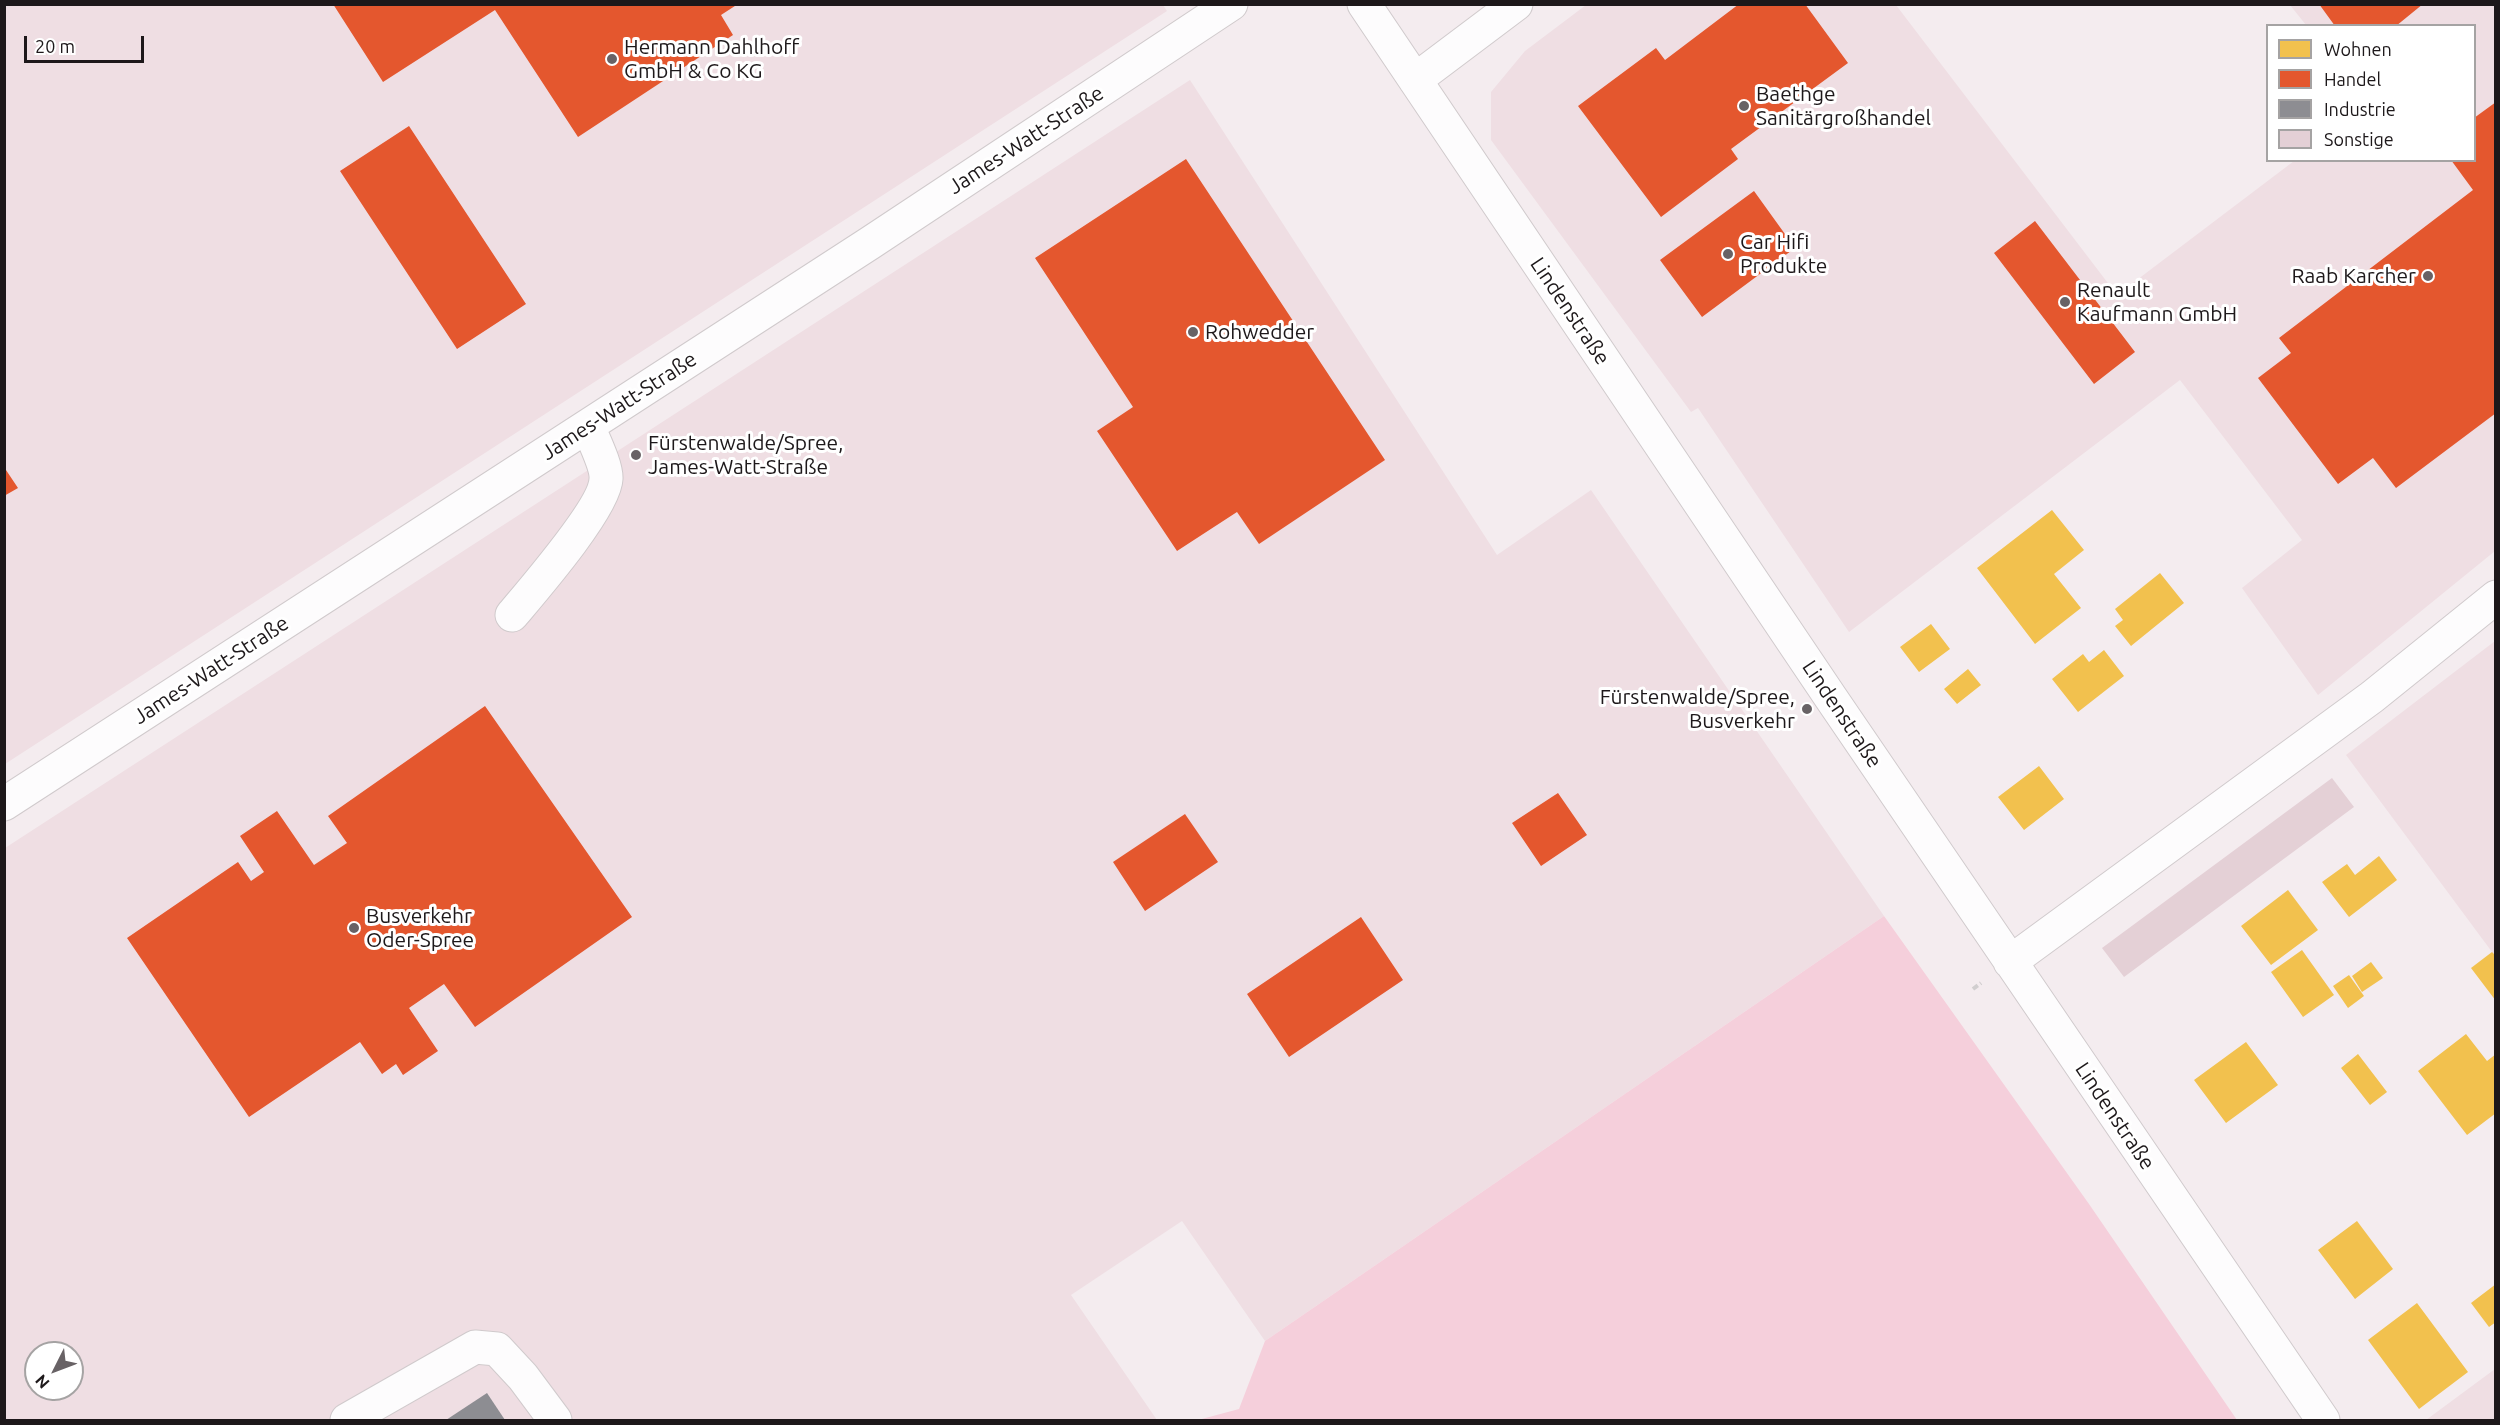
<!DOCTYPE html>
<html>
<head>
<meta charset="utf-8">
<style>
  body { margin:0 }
  #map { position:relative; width:2500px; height:1425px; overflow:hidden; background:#f4ecef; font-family:Ubuntu,sans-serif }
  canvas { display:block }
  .frame { position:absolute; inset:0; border:6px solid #1d181a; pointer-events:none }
  .legend { position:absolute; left:2266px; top:24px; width:210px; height:138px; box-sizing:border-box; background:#fff; border:2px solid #a5a3a3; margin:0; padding:8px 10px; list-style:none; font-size:18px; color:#1d181a }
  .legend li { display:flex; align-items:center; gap:12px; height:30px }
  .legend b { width:30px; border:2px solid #a5a3a3 }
  .north { position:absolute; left:24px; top:1341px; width:60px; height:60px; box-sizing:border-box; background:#fff; border:2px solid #a5a3a3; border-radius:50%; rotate:228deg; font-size:16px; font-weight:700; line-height:24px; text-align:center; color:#1d181a }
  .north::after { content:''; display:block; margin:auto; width:21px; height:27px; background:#686265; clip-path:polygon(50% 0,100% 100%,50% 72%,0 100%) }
  .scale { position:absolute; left:24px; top:36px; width:120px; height:27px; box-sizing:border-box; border:3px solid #1d181a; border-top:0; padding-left:8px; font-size:18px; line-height:21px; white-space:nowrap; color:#1d181a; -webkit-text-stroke:4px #fff; paint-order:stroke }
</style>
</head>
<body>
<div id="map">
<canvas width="2500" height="1425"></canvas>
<div class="frame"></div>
<ul class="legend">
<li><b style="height:16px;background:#f2c14e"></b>Wohnen</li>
<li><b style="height:16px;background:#e4572e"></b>Handel</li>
<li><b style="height:16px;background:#8d8d92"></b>Industrie</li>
<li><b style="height:16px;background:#e4d0d6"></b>Sonstige</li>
</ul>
<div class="north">N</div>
<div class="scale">20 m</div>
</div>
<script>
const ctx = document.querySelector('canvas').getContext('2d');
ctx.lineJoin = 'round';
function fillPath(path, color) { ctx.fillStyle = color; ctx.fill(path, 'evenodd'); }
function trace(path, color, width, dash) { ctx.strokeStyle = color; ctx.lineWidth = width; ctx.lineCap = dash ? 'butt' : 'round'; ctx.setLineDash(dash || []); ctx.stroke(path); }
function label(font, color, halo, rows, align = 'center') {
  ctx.font = font + ' Ubuntu,sans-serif'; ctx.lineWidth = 6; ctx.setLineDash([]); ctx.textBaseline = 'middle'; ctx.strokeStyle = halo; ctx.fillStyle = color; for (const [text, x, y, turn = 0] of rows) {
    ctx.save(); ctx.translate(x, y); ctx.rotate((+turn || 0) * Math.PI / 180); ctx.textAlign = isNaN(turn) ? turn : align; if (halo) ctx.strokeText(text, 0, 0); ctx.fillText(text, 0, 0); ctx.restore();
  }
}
fillPath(new Path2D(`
  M5 5H1163L1167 11 5 764Z
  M1586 5H1896L2117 295 2294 161 2474 160V26L2306 25 2290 5H2495V551L2318 695 2242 588 2302 540 2180 380 1849 632 1698 408 1691 412 1491 140V92L1525 51Z
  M1190 80 1497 555 1591 490 1884 916 1265 1341 1182 1221 1071 1295 1157 1420H5V848ZM36 1353H72V1389H36Z
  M2495 641V956L2346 755Z
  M2495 1369V1420H2426Z`), '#efdee3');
fillPath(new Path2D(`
  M1884 916 2089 1204 2237 1420H1198L1239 1409 1265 1341Z`), '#f5cfdb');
fillPath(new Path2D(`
  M2052 510 2084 550 2054 574 2081 608 2035 644 1977 568Z
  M2160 573 2184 603 2131 646 2115 626 2123 620 2115 609Z
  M1931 624 1950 649 1919 672 1900 647Z
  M2104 650 2124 676 2078 712 2052 679 2083 654 2089 662Z
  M1968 669 1981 685 1957 704 1944 689Z
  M2039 766 2064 799 2024 830 1998 797Z
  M2379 856 2397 880 2349 917 2322 882 2347 864 2355 875Z
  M2288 890 2318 930 2271 965 2241 926Z
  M2302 950 2334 995 2303 1017 2271 972Z
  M2492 952 2496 956V1001L2471 968Z
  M2371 962 2383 978 2362 992 2352 976Z
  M2349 975 2364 996 2348 1008 2333 986Z
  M2466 1034 2487 1061 2496 1054V1113L2467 1135 2418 1071Z
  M2246 1042 2278 1085 2226 1123 2194 1080Z
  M2358 1054 2387 1092 2370 1105 2341 1068Z
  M2357 1221 2393 1269 2355 1299 2318 1250Z
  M2496 1284V1322L2489 1327 2471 1303Z
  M2417 1303 2468 1372 2419 1409 2368 1340Z`), '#f2c14e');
fillPath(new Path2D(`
  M333 4H738L721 15 733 35 578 137 495 10 383 82Z
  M1739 4H1805L1848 63 1731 149 1738 159 1661 217 1578 106 1656 48 1665 60Z
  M2319 4H2423L2396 26H2335Z
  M2496 102V413L2396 488 2373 458 2338 484 2258 378 2291 353 2279 338 2473 190 2451 160H2474V118Z
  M409 126 526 304 457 349 340 171Z
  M1186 159 1385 460 1259 544 1237 512 1177 551 1097 431 1133 407 1035 258Z
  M1754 191 1795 248 1702 317 1660 260Z
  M2035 221 2135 352 2094 384 1994 253Z
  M4 467 18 488 4 496Z
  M485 706 632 917 475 1027 444 984 409 1008 438 1051 403 1075 396 1064 382 1074 360 1042 249 1117 127 938 238 862 251 881 264 872 240 836 277 811 314 865 347 843 328 816Z
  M1558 793 1587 835 1541 866 1512 823Z
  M1185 814 1218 862 1145 911 1113 862Z
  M1361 917 1403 980 1289 1057 1247 994Z`), '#e4572e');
fillPath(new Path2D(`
  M487 1393 505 1420H446Z`), '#8d8d92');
fillPath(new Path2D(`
  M2332 778 2354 807 2124 977 2102 948Z`), '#e4d0d6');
const minor = new Path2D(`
  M1364 4 1831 698 2323 1420
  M1415 80 1516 4
  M512 615C533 590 605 507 606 479 607 466 593 439 588 426
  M4 804 870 243 1231 4
  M2010 962 2372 697 2496 597
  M347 1420 475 1347 497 1349 523 1377 555 1420`);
trace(minor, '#d0cacc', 35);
trace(new Path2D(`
  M1973 989 1981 983`), '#d1cecf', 4, [6, 3]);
trace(minor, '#fdfcfd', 33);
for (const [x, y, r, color] of [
  [612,59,6,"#686265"],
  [1744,106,6,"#686265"],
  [1728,254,6,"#686265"],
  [2428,276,6,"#686265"],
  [2065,302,6,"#686265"],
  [1193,332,6,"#686265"],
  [636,455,6,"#686265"],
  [1807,709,6,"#686265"],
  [354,928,6,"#686265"]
]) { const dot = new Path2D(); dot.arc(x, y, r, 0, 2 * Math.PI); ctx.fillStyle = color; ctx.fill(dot); trace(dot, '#fff', 2); }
label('21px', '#1d181a', '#fff', [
  ["Hermann Dahlhoff",624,47],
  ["GmbH & Co KG",624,71],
  ["Baethge",1756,94],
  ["Sanitärgroßhandel",1756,118],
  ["Car Hifi",1740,242],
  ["Produkte",1740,266],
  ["Raab Karcher",2416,276,"right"],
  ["Renault",2077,290],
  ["Kaufmann GmbH",2077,314],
  ["Rohwedder",1205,332],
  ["Fürstenwalde/Spree,",648,443],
  ["James-Watt-Straße",648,467],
  ["Fürstenwalde/Spree,",1795,697,"right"],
  ["Busverkehr",1795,721,"right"],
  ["Busverkehr",366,916],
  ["Oder-Spree",366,940]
], 'left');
label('21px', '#1d181a', '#fff', [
  ["James-Watt-Straße",1026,140,-33],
  ["Lindenstraße",1570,311,56],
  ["James-Watt-Straße",619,406,-33],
  ["James-Watt-Straße",211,670,-33],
  ["Lindenstraße",1842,714,56],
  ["Lindenstraße",2115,1116,56]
]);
</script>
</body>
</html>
